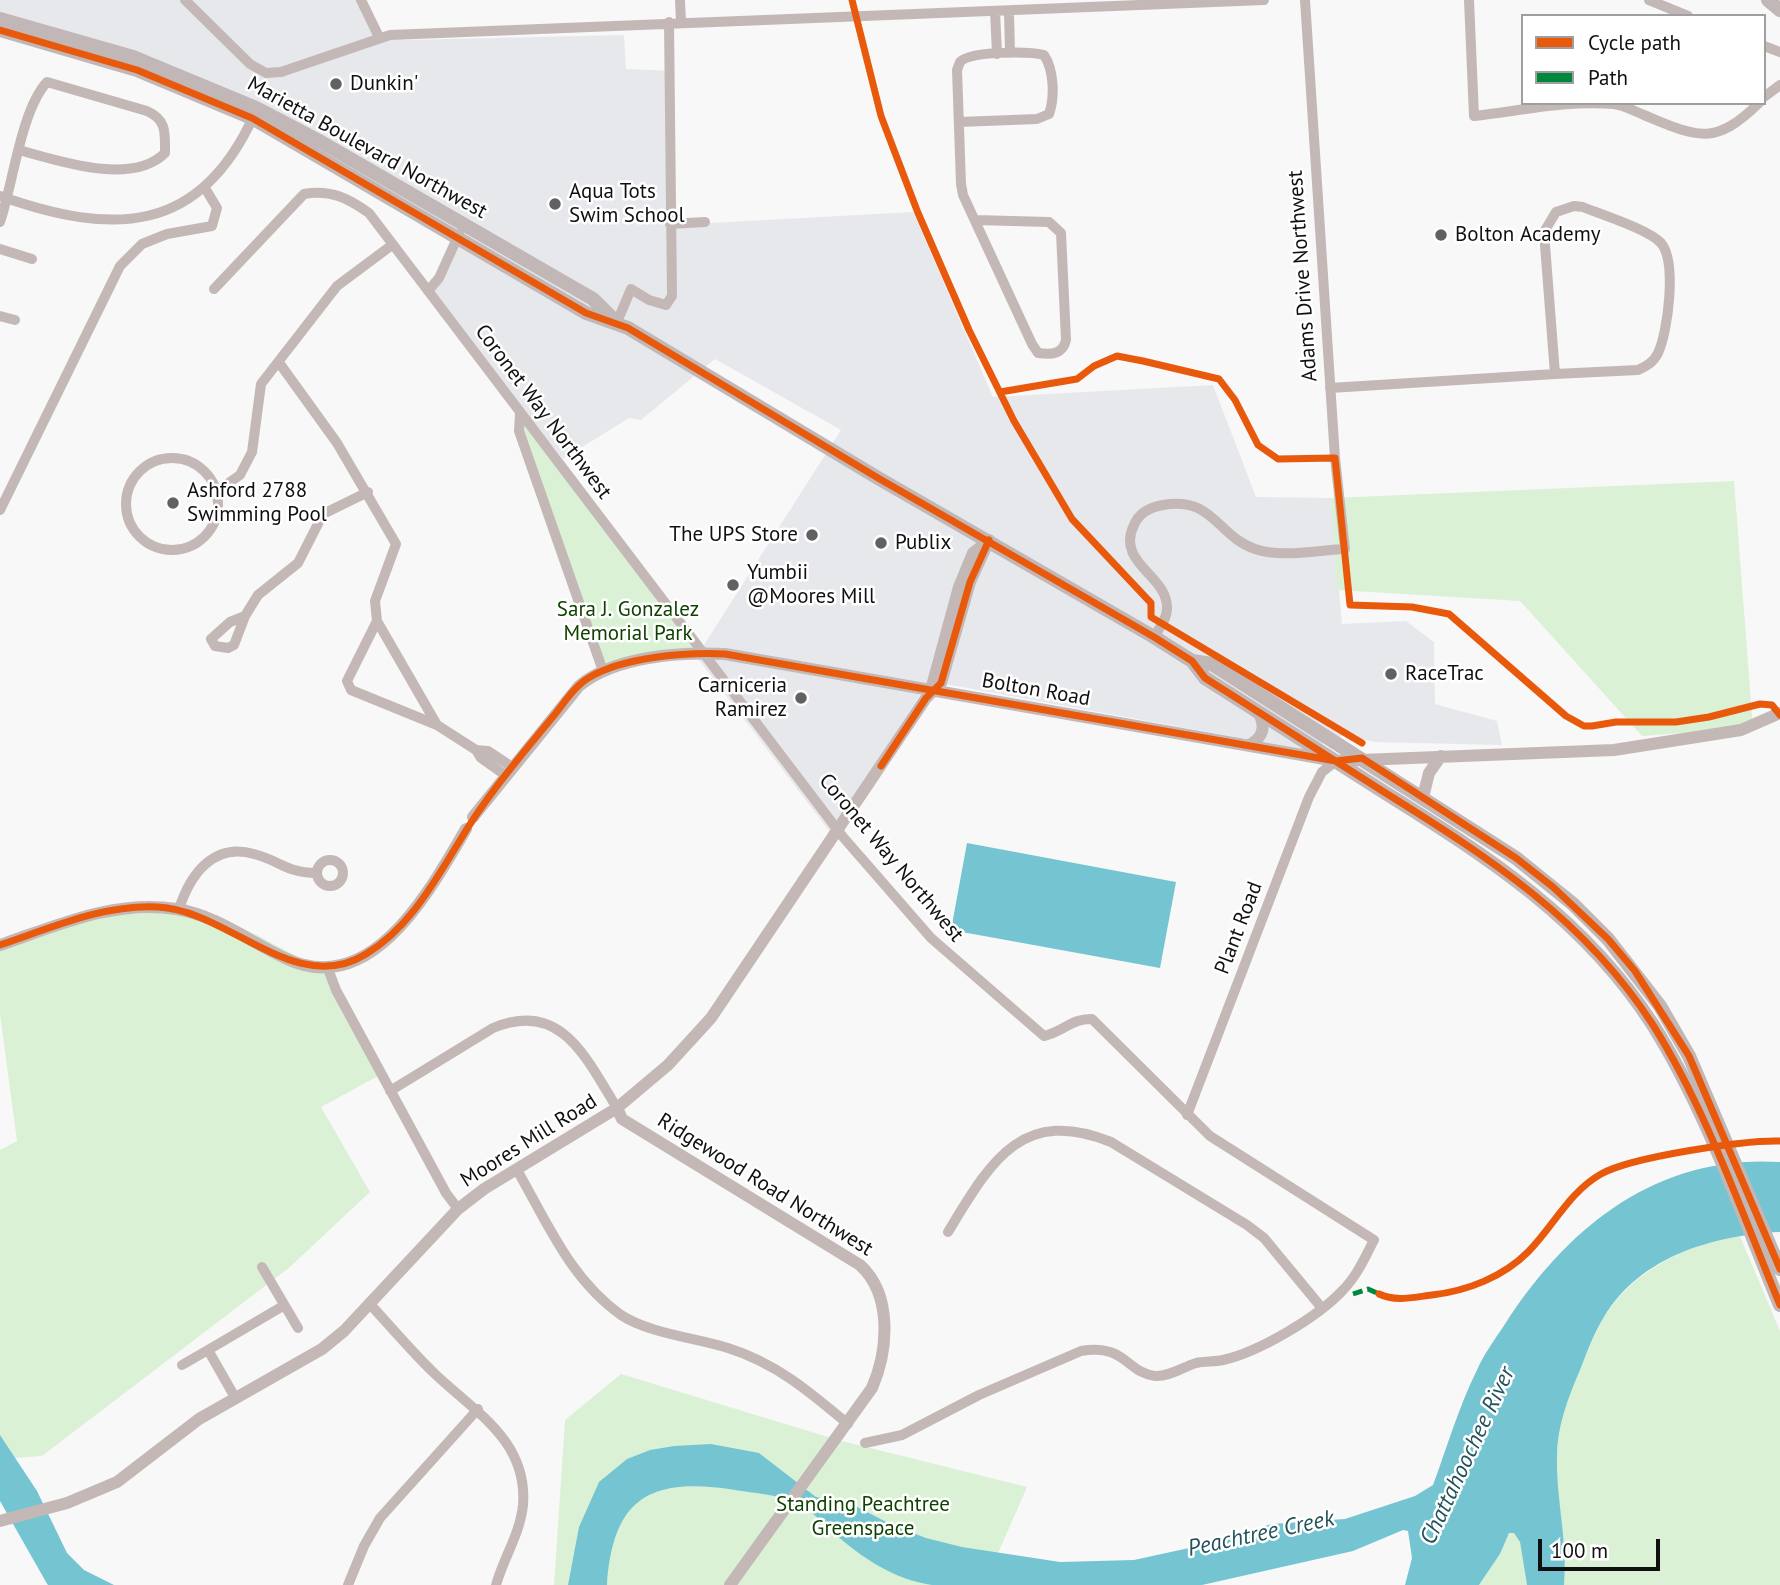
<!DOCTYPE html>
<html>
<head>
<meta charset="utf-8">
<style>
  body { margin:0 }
  #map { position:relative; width:1780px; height:1585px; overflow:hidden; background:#f8f8f8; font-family:"PT Sans",sans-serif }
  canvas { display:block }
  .legend { position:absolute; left:1521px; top:14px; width:245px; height:91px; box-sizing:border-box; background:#fff; border:2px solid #9f9f9f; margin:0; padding:9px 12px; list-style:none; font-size:21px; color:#101010 }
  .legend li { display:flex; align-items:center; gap:14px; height:35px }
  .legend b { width:35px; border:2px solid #9f9f9f }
  .scale { position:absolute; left:1538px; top:1539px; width:122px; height:32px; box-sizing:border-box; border:4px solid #101010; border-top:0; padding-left:9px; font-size:21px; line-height:24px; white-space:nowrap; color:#101010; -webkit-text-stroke:5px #fff; paint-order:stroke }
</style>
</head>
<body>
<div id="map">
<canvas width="1780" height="1585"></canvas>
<ul class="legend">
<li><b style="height:9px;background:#e8590c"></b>Cycle path</li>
<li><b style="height:9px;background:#00873e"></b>Path</li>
</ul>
<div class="scale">100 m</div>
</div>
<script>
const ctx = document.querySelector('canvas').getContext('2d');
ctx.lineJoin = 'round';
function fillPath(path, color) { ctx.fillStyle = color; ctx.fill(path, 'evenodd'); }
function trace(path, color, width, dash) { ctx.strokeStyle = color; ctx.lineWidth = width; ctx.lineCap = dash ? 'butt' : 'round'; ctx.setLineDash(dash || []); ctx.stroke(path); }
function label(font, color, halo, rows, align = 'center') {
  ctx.font = font + ' "PT Sans",sans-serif'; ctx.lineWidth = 5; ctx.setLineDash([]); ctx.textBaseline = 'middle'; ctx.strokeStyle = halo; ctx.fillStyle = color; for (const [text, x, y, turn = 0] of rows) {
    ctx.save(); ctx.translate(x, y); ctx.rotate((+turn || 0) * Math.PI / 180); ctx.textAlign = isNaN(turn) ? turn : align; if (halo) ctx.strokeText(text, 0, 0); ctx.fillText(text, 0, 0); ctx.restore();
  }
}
fillPath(new Path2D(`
  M0 0H363L383 34 404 40 624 35 626 69 672 71 674 225 913 212 993 397 1213 385 1256 497 1331 498 1342 624 1406 621 1434 642 1435 704 1497 721 1502 745 1374 742 1345 735 1306 750 929 681 830 832 699 660 702 648 841 430 715 359 641 420 629 418 563 459 430 295 463 233 169 84 0 29Z`), '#e6e8ec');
fillPath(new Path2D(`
  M518 418 703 653 603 671Z
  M1734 481 1753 728 1642 736 1520 601 1337 590 1331 498Z
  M179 902 257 935 309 963 329 962 331 988 380 1075 321 1107 370 1192 290 1267 42 1456 0 1459V1150L17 1141 0 1014V941L108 909Z
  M1739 1234 1780 1331V1585H1564C1568 1542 1555 1500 1557 1457 1557 1426 1568 1397 1580 1369 1587 1352 1595 1332 1605 1316 1632 1271 1689 1244 1739 1234Z
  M621 1374 838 1440 1027 1487 984 1585H554L565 1420Z
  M1509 1533H1515L1520 1542 1527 1585H1479L1500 1554Z`), '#dbf1d6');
fillPath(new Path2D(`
  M967 843 1176 882 1160 968 951 930Z
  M1780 1162V1232C1715 1235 1640 1256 1604 1317 1594 1333 1587 1352 1580 1370 1568 1398 1557 1426 1557 1457 1556 1500 1568 1542 1564 1585H1527L1520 1542 1514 1533H1509L1500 1554 1479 1585H1405L1412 1558 1408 1531 1403 1530 1353 1551 1202 1585H932C895 1580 862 1558 834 1533 824 1525 813 1512 802 1506 779 1494 759 1494 735 1490 652 1477 613 1496 607 1585H568L579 1527 599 1482 627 1459 650 1450 674 1446 711 1444 759 1453 816 1497 848 1502 892 1525 926 1538 962 1547 1060 1562 1134 1560 1189 1548 1272 1524 1345 1519 1415 1496 1433 1485C1447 1447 1459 1406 1477 1370 1484 1354 1495 1339 1505 1324 1568 1226 1658 1154 1780 1162Z
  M0 1435 37 1491 67 1553 84 1570 114 1585H48L46 1582 0 1501Z`), '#74c5d1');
trace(new Path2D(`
  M185 0 250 64 266 73 281 72 390 35 1264 0
  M361 0 379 37
  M680 0 681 22
  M1469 0 1474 116C1519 111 1568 100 1613 104 1624 105 1634 111 1644 115 1697 137 1714 147 1759 103
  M1649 0 1688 16
  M995 11 997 54
  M1009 11 1010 53
  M1764 46 1780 52
  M1764 97 1780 85
  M959 122 1037 119 1049 114C1055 97 1054 70 1044 55 1028 51 970 51 960 62L957 70 961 184 963 195 1032 344 1038 353C1052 355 1063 354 1066 340L1061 233 1049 222 975 220
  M0 196C113 236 200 235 254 115
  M1574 206 1583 207C1602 215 1648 229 1661 243 1677 262 1668 332 1658 353 1654 362 1646 366 1638 370L1555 374 1544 232 1556 212Z
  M0 222C13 184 21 110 47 82L147 111C167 120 165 133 165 153 132 186 59 161 19 150
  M670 224 705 222
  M0 249 32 259
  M214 289 304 194C330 189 348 198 369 213L843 837 931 938 1044 1036C1063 1032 1072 1018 1092 1019L1210 1136 1374 1240C1365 1257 1357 1276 1343 1290 1318 1317 1259 1352 1223 1360 1214 1362 1205 1361 1196 1363 1183 1367 1169 1377 1155 1376 1127 1373 1125 1343 1081 1351L979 1395 902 1435 865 1443
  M428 291 439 278 459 234
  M0 316 15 320
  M617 322 631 289 649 300 666 305 672 296 669 22
  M280 364 337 443 396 544 375 601 377 621 437 725 476 750 481 758 505 775
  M1330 388 1555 374
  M520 413 519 431 603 671
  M126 504a46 46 0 1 1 92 0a46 46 0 1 1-92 0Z
  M217 491 240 475 252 452 261 384 337 286 392 245
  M0 510 120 266 142 244 167 234 212 226 217 208 205 188
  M245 616 258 595 298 563 323 514 368 492
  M245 616 234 645 228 648 215 646 211 639 230 622Z
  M377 621 347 681 351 690 437 725
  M1154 637C1159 629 1167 618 1167 609 1169 576 1115 563 1134 525 1139 513 1151 507 1163 505 1213 496 1217 536 1255 549 1281 558 1318 550 1345 549L1335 458 1305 0
  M476 750 488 751 512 767
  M317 873a13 13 0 1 1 26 0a13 13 0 1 1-26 0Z
  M179 909C190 875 213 842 254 854 281 861 284 872 317 873
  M327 966 336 990 446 1193 458 1209
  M390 1091 493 1028C562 999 587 1060 617 1108
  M1187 1115 1309 797 1322 772 1336 761
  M517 1170C547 1222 570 1279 621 1315 648 1333 696 1338 728 1348 776 1363 810 1392 848 1424
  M948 1232C989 1165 1020 1105 1111 1142L1247 1225 1264 1238 1321 1307
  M262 1267 298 1328
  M369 1303C391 1327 412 1352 435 1374 475 1412 528 1441 523 1505 520 1534 504 1557 496 1585
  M182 1365 208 1350
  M236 1399 208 1350 283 1306
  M348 1585 364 1546 380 1518 478 1409`), '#c4b8b7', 10);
trace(new Path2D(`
  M932 686 959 587 973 553 987 542
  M1249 745C1263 738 1266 727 1259 713
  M1423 797 1429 773 1441 756
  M473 817 579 686C615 656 679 652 725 654L1336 761 1614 750 1741 730 1780 713
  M0 945C56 926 115 899 176 909 216 915 250 942 287 959 373 999 431 888 466 829
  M617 1108 622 1119 860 1265C893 1295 888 1351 872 1388L730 1585
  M0 1521 67 1503 117 1482 199 1419 322 1349 344 1331 458 1209 484 1189 617 1108 668 1065 711 1018 926 698 941 683 970 582 989 540`), '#c4b8b7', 12);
trace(new Path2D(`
  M1768 0 1780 10
  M0 19 133 57 256 108 321 142 593 299 613 319
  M0 30 137 70 252 118 586 313 628 328 878 478 1154 637 1192 661 1205 678C1264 716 1324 754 1384 792 1488 857 1585 919 1653 1025 1707 1111 1741 1211 1780 1305
  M1192 661 1212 664 1516 858 1573 904 1608 939 1660 1006 1689 1056 1780 1269`), '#c2b7b7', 14);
trace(new Path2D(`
  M1353 1294 1368 1289 1379 1294`), '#00873e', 5, [10, 5]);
trace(new Path2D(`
  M852 0 881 116 918 213 969 330 1014 421 1072 519 1151 603V617L1362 743
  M0 30 137 70 252 118 586 313 628 328 878 478 1154 637 1192 661 1205 678C1264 716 1324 754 1384 792 1488 857 1585 919 1653 1025 1707 1111 1741 1211 1780 1305
  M1000 392 1077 379 1094 366 1117 356 1143 361 1219 379 1235 400 1258 445 1278 459 1335 458 1350 605 1412 607 1449 614 1566 716 1584 726H1592L1616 722H1676L1709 717 1760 704 1772 705 1780 715
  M881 766 926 698 941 683 970 582 989 540
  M0 945C51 928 104 904 158 907 228 910 296 998 366 954 409 928 433 884 459 842 485 798 518 759 551 719 563 705 574 686 590 677 624 657 686 652 725 654L1336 761 1362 758 1516 858 1553 887 1608 939 1635 971 1689 1056 1780 1269
  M1379 1294C1396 1302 1414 1297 1432 1295 1467 1291 1503 1277 1528 1252 1553 1227 1569 1192 1601 1174 1631 1157 1744 1140 1780 1141`), '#e8590c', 7);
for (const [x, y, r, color] of [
  [336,84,7,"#616161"],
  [555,204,7,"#616161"],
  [1441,235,7,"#616161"],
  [173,503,7,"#616161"],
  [812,535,7,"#616161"],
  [881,543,7,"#616161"],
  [733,585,7,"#616161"],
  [1391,674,7,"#616161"],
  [801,698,7,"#616161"]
]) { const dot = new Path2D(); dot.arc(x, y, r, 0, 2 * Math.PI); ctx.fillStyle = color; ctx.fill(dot); trace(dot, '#fff', 2.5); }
label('21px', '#101010', '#fff', [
  ["Dunkin'",350,84],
  ["Aqua Tots",569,192],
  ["Swim School",569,216],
  ["Bolton Academy",1455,235],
  ["Ashford 2788",187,491],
  ["Swimming Pool",187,515],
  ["The UPS Store",798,535,"right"],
  ["Publix",895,543],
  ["Yumbii",747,573],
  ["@Moores Mill",747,597],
  ["RaceTrac",1405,674],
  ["Carniceria",787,686,"right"],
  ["Ramirez",787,710,"right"]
], 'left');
label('21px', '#101010', '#fff', [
  ["Marietta Boulevard Northwest",367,148,29],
  ["Adams Drive Northwest",1303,276,-94],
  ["Coronet Way Northwest",543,412,53],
  ["Bolton Road",1036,690,10],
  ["Coronet Way Northwest",891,858,50],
  ["Plant Road",1239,928,-69],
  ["Moores Mill Road",529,1141,-32],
  ["Ridgewood Road Northwest",765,1185,32]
]);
label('21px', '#0f4100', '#fff', [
  ["Sara J. Gonzalez",628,610],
  ["Memorial Park",628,634],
  ["Standing Peachtree",863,1505],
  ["Greenspace",863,1529]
]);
label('italic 23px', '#22525a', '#fff', [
  ["Chattahoochee River",1468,1456,-65],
  ["Peachtree Creek",1261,1534,-12]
]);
</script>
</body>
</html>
